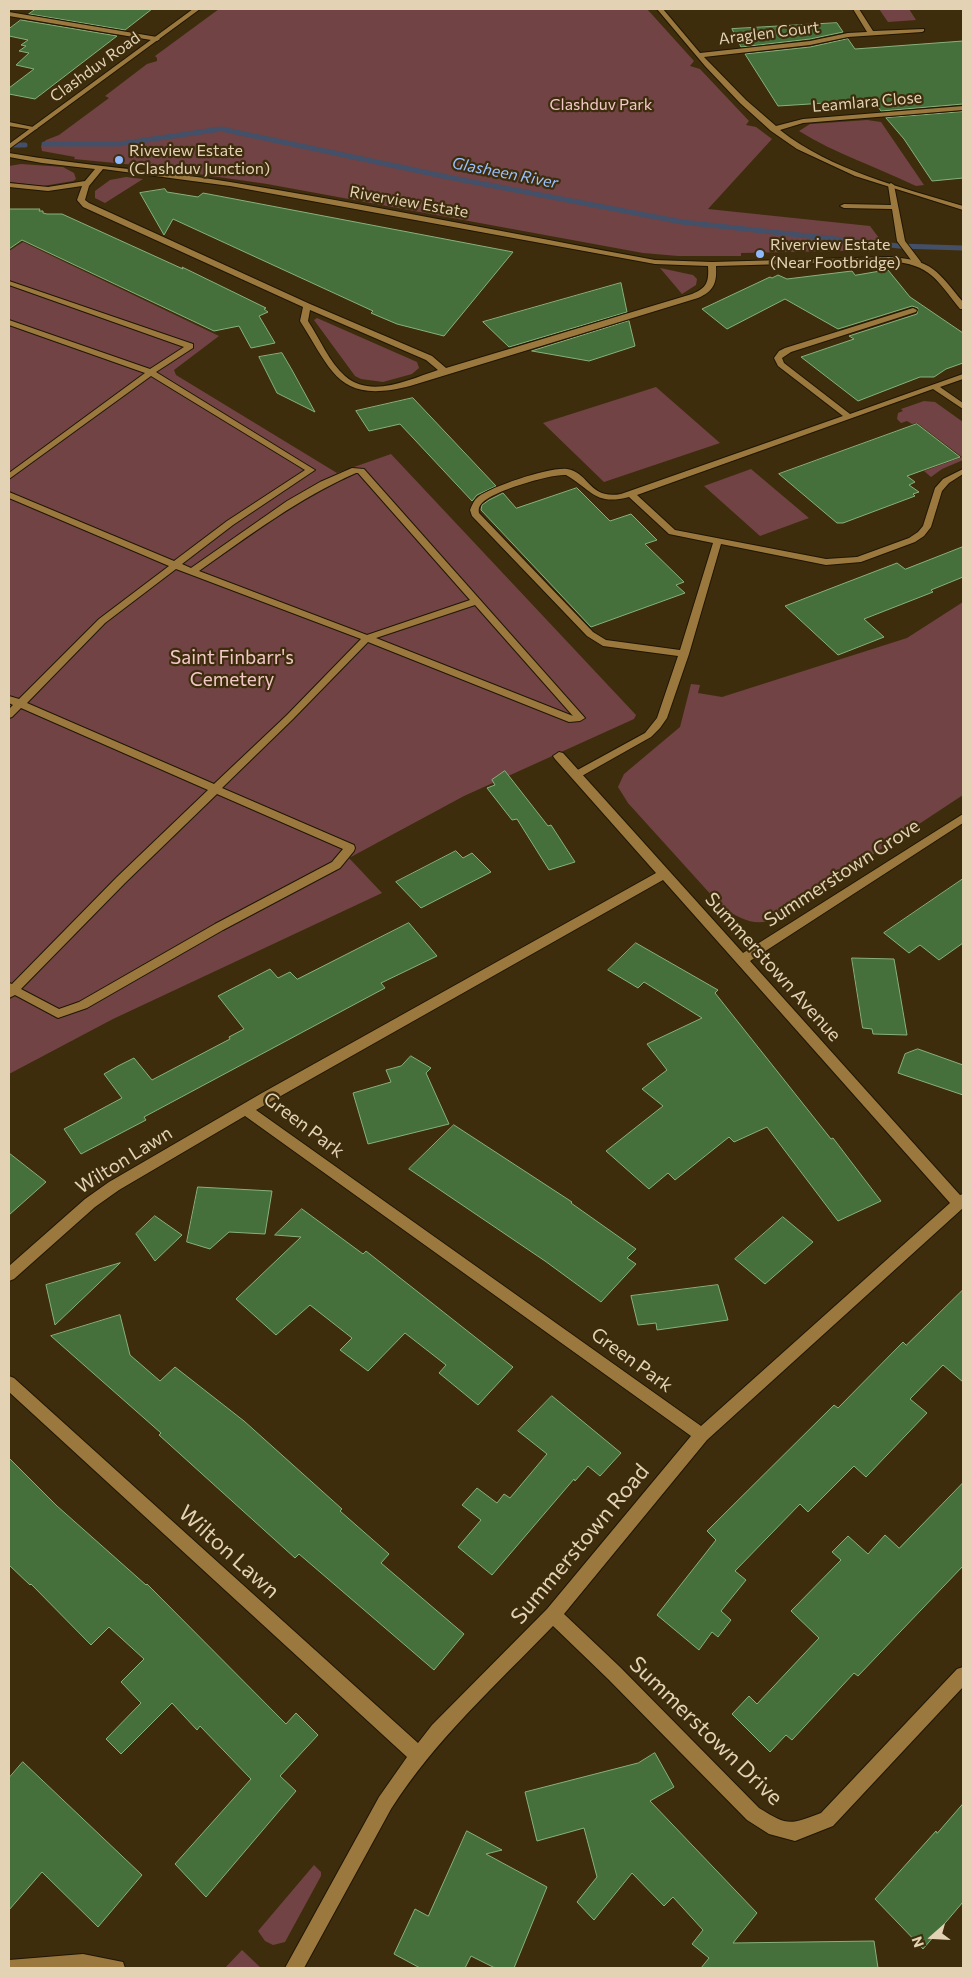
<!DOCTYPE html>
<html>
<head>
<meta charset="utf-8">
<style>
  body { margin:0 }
  #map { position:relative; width:972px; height:1977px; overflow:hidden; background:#3e2d0d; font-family:Commissioner,sans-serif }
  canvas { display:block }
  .frame { position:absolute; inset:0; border:10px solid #e4d2b5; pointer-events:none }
  .north { position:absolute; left:907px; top:1912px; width:50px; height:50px; -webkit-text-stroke:4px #3e2d0d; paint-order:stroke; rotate:251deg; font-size:14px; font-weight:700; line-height:20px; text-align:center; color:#e4d2b5 }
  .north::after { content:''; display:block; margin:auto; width:18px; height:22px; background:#e4d2b5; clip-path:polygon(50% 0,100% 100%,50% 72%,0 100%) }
</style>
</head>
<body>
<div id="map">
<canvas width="972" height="1977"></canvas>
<div class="frame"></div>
<div class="north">N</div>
</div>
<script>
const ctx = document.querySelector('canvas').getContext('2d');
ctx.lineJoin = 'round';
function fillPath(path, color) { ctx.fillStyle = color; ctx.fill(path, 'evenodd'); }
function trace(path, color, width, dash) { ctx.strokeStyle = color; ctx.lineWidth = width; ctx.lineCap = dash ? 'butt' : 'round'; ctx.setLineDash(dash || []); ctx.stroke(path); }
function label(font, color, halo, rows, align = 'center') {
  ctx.font = font + ' Commissioner,sans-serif'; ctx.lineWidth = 4.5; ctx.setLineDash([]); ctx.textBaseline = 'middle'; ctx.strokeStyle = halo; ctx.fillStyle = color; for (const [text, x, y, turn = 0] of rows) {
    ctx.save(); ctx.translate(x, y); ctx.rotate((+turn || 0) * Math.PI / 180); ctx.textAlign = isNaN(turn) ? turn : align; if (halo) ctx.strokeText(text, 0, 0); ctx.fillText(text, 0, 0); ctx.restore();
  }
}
fillPath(new Path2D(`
  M219 9H647L694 61 690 66 700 69 749 121 746 125 756 127 772 139 708 209 870 226 888 250 741 253V256H678L643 253 267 184 135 165 74 159 75 157 42 151 41 146 46 140 59 135 109 98 105 96 147 64 157 61V58L155 56Z
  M879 9H909L916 20 888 22Z
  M867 120 881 122 924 185 916 186C877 167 836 154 799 131L810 124Z
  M21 164 63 167 74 173 76 179 73 181 43 186 9 182V166Z
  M126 177 143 179 105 203 95 198V191L110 180Z
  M23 242 219 336 174 370 176 375 337 473 391 454 636 715 634 719 464 796 349 858 382 893 113 1019 9 1074V251Z
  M660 268 693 275 697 279 696 285 682 294Z
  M317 318 417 362 419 368 412 374 383 382 361 379 355 376 314 320Z
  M656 387 720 443 604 482 543 423Z
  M924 401 935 402 963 422V460L942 469 931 477 924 471 962 457 917 423 912 424 907 421 901 423 897 419 898 413 903 411 901 409Z
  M751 469 809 518 760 536 704 486Z
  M963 602V795L775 919C755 927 741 919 723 908L628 803 618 787 624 774 680 727 691 684 700 685 698 693 722 697 907 638Z
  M314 1865 321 1872V1876L285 1942 273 1945 265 1941 258 1931Z
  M242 1950 260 1967 261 1968H225Z`), '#714344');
trace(new Path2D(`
  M44 144H119L221 129 452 178 682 222 899 246 963 248
  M9 145H25`), '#445068', 5);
const building = new Path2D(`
  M36 9H152L125 30 29 14Z
  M21 20 117 36 35 99 9 94V88L34 69 16 65 29 53 19 51 26 46 21 45 28 40 9 36V29Z
  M837 23 843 32 810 39 741 47 732 29Z
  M848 39 855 49 963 41V104L881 111 873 100 778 106 745 54 810 47Z
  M963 112V178L932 181 904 139 886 118Z
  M165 189 167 192 198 197 203 193 513 252 444 336 397 324 371 313 373 311 173 219 164 235 140 193Z
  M9 209H40L39 211H43V213L47 214H62L183 269 182 267 266 308 264 309 268 312 259 316 275 343 251 348 239 326 214 331 22 240 9 249Z
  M888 270 910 297 963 333V363L946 369 934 377H920L858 401 801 357 854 339 849 336 917 314 918 308 912 306 838 329 785 299 727 329 702 309 770 277 772 278 778 275 787 279 852 271 855 275Z
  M621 283 627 312 509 347 483 322Z
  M629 321 635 346 589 361 532 351Z
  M282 353 292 370 315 412 277 393 259 357Z
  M413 398 496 486 477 495 472 501 400 424 369 431 356 411Z
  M917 424 960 457 907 476 915 482 909 485 919 492 913 494 915 496 843 523H837L779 474Z
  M577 488 610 521 631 514 657 540 645 544 684 582 676 585 685 593 591 627 481 510 482 505 489 500 503 493 516 508Z
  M963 547V577L931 590 933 592 864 619 884 637 838 655 785 606 897 563 905 569Z
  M505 771 548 826 551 825 575 862 549 870 517 819 512 820 487 788 495 785 492 780Z
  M456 851 463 858 472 853 491 872 421 908 396 882Z
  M963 879V943L939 960 920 945 909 953 884 933Z
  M409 923 437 956 381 983 385 988 144 1117 146 1120 81 1154 64 1129 122 1098 104 1074 118 1066 134 1058 152 1080 230 1039 229 1037 244 1029 218 996 270 969 278 978 290 972 297 979Z
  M636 943 718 990 715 993 831 1139 833 1138 881 1201 838 1221 767 1127 734 1142 729 1137 675 1180 668 1173 649 1189 606 1151 663 1106 642 1089 667 1070 647 1044 702 1018 644 982 638 988 608 970Z
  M852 958 894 959 907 1035 873 1034 872 1029 863 1028Z
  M918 1049 963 1065V1095L898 1073 905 1054Z
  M411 1056 431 1068 426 1073 449 1124 368 1144 353 1093 391 1082 386 1070 401 1066Z
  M454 1125 572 1202 571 1203 636 1249 627 1258 636 1264 601 1302 545 1261 409 1169Z
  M9 1153 46 1182 9 1215Z
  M198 1187 272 1191 265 1234 229 1232 210 1249 187 1242Z
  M302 1209 363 1254 366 1251 513 1367 478 1405 439 1373 446 1365 405 1333 368 1371 340 1350 352 1338 310 1305 276 1335 236 1299 301 1237 275 1235Z
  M155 1216 182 1235 155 1261 136 1234Z
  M783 1217 813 1242 765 1284 735 1259Z
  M120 1263 55 1325 46 1285Z
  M718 1285 728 1320 657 1330 656 1323 638 1325 631 1296Z
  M963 1290V1382L943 1365 910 1399 927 1413 866 1477 854 1466 808 1512 800 1504 735 1571 746 1580 721 1611 731 1620 718 1637 712 1632 699 1650 657 1615 716 1540 707 1531 834 1405 838 1408 903 1342 906 1345Z
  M120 1315 130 1355 160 1381 175 1367 244 1421 342 1509 340 1511 389 1554 381 1563 464 1634 434 1670 299 1554 295 1558 159 1435 161 1433 51 1336Z
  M552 1396 621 1453 600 1476 588 1466 575 1481 574 1479 492 1575 458 1547 481 1520 462 1505 477 1488 497 1503 504 1494 510 1498 547 1454 518 1431Z
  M9 1458 57 1506 146 1585 147 1584 286 1724 296 1713 318 1735 280 1776 296 1791 206 1897 175 1864 251 1779 200 1726 197 1730 172 1703 121 1754 106 1739 141 1703 121 1682 144 1659 109 1627 91 1645 31 1584 30 1585 9 1565Z
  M963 1483V1566L858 1676 854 1673 792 1740 786 1735 770 1752 732 1714 749 1696 757 1704 819 1638 791 1611 841 1560 832 1552 848 1536 868 1554 885 1535 899 1548Z
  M655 1753 674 1787 650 1801 757 1913 733 1943 874 1941 878 1968H701L709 1958 692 1944 703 1930 673 1897 664 1906 632 1873 594 1920 577 1902 597 1877 584 1828 537 1841 525 1792 638 1763Z
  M23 1762 142 1875 98 1927 42 1872 9 1910V1778Z
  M963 1804V1902L923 1949 875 1899 936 1831 937 1833Z
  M467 1831 502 1850 486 1854 547 1887 514 1968H495L471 1956 465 1968H420L394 1954 415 1909 428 1916Z`);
fillPath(building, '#456f3b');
trace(building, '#87b17c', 1);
const service = new Path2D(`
  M891 183 894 185 905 241 921 262 920 264H914L897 241 892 209 844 208 840 206 844 204 891 205 888 185Z
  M9 281 193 344V348L156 372 315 470 233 525 182 564 191 568 287 501 320 482 352 468 364 469 585 718 580 721 569 722 368 642 293 719 222 788 354 845 355 848 354 851 340 868 223 930 87 1008 58 1018 15 995 9 998V983L12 984 117 877 208 790 21 708 12 717 9 718V709L13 705 9 703V696L19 699 99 619 169 566 9 498V492L174 561 227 521 305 470 151 376 9 479V473L145 373 9 325V320L150 369 184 347 9 285ZM356 473H358L470 600 367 635 199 571C250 535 299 498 356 473ZM176 569 361 639 287 715 214 784 27 703 105 623ZM475 605 573 716 376 638ZM217 794 343 849 332 862 215 924 79 1002 59 1009 21 989 125 883Z
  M913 308 917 310 916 312 791 352 782 358 784 363 850 414 963 374V379L940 387 963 403V409L933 389 637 495 675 530 826 559 857 557 909 538 918 532 923 526 935 488 943 479 963 469V474L949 483 942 491 931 527 924 536 915 542 861 562 826 565 721 544 689 654 667 718 660 728 651 737 580 777H572L571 775 572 773 645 733 657 718 678 656 603 646 587 636 472 516 470 510C472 505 474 500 478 497 493 486 549 467 567 469 589 472 589 500 621 494L843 416 778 366 774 358 779 351 785 348ZM566 475C592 490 595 506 629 497L669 534 713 543 680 650 606 640 593 632 479 513C478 509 479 506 482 503 493 491 550 474 566 475Z
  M83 1954 123 1962 125 1968H9V1960Z`);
const minor = new Path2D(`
  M657 9H663L700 53 810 41 848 33 867 32 853 9H859L873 31 924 29V31L922 32 848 37 810 45 704 57 746 100 776 126 803 119 963 106V110L803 123 780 130C832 171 901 187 963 206V210L855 176 797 149 771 131 740 103 705 66Z
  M9 12 157 37 160 39 157 41 9 16Z
  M9 122 38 128 34 130 9 126Z
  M9 153C82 166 157 170 230 182 372 205 514 234 655 260L712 262 890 257C933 260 937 271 963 302V309H960C936 279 931 265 890 261L716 266C717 283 714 291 698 298L410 386C339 404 333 373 300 321L303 307 83 207 77 200 82 186 48 191 9 187V183L48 187 85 181 95 169 42 163 9 157ZM103 169 230 186 655 264 708 266C709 282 707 288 692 294L446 368 432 356 310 304 89 203 85 200 89 186ZM310 310 426 360 438 370C410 379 371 399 345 376 329 362 320 339 308 321Z
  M559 752 563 753 743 953 963 814V823L750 961 960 1195 963 1194V1208L707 1440 564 1614 620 1667 759 1808C788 1826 789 1825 821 1813L957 1669 963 1667V1687L833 1826 795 1841 769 1834 747 1820 608 1679 553 1626C496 1685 435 1740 391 1809L304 1968H285L379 1797 407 1757 9 1392V1376L14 1378 418 1743 432 1725 547 1609 691 1436 245 1116 119 1190 95 1207 14 1279 9 1281V1266L85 1199 109 1182 262 1093 656 873 555 759 553 756ZM663 880 950 1203 701 1426 256 1110Z`);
const tertiary = new Path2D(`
  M193 9H200L9 149V144Z`);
trace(service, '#201604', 2);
trace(minor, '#201604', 2);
trace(tertiary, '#201604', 2);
fillPath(service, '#9b793e');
fillPath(minor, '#9b793e');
fillPath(tertiary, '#9b793e');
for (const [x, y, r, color] of [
  [119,160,5,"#8eb9fc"],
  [760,254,5,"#8eb9fc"]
]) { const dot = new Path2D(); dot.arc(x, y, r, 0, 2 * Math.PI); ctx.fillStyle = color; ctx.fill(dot); trace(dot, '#3e2d0d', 2); }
label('16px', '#e4d2b5', '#3e2d0d', [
  ["Araglen Court",769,33,-7],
  ["Clashduv Road",95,67,-36],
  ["Leamlara Close",867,102,-5],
  ["Riverview Estate",409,202,10]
]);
label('16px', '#f3c8c8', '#3e2d0d', [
  ["Clashduv Park",601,105]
]);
label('16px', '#e4d2b5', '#3e2d0d', [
  ["Riveview Estate",129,151],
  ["(Clashduv Junction)",129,169],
  ["Riverview Estate",770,245],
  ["(Near Footbridge)",770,263]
], 'left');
label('italic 16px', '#9ac1ff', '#3e2d0d', [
  ["Glasheen River",505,173,11]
]);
label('19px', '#f3c8c8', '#3e2d0d', [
  ["Saint Finbarr's",232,658],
  ["Cemetery",232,680]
]);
label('19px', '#e4d2b5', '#3e2d0d', [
  ["Summerstown Grove",842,873,-33],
  ["Summerstown Avenue",773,967,48],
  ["Green Park",304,1125,37],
  ["Wilton Lawn",124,1160,-32],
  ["Green Park",632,1360,36]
]);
label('22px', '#e4d2b5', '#3e2d0d', [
  ["Summerstown Road",580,1544,-50],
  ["Wilton Lawn",229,1552,42],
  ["Summerstown Drive",706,1731,44]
]);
</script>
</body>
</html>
